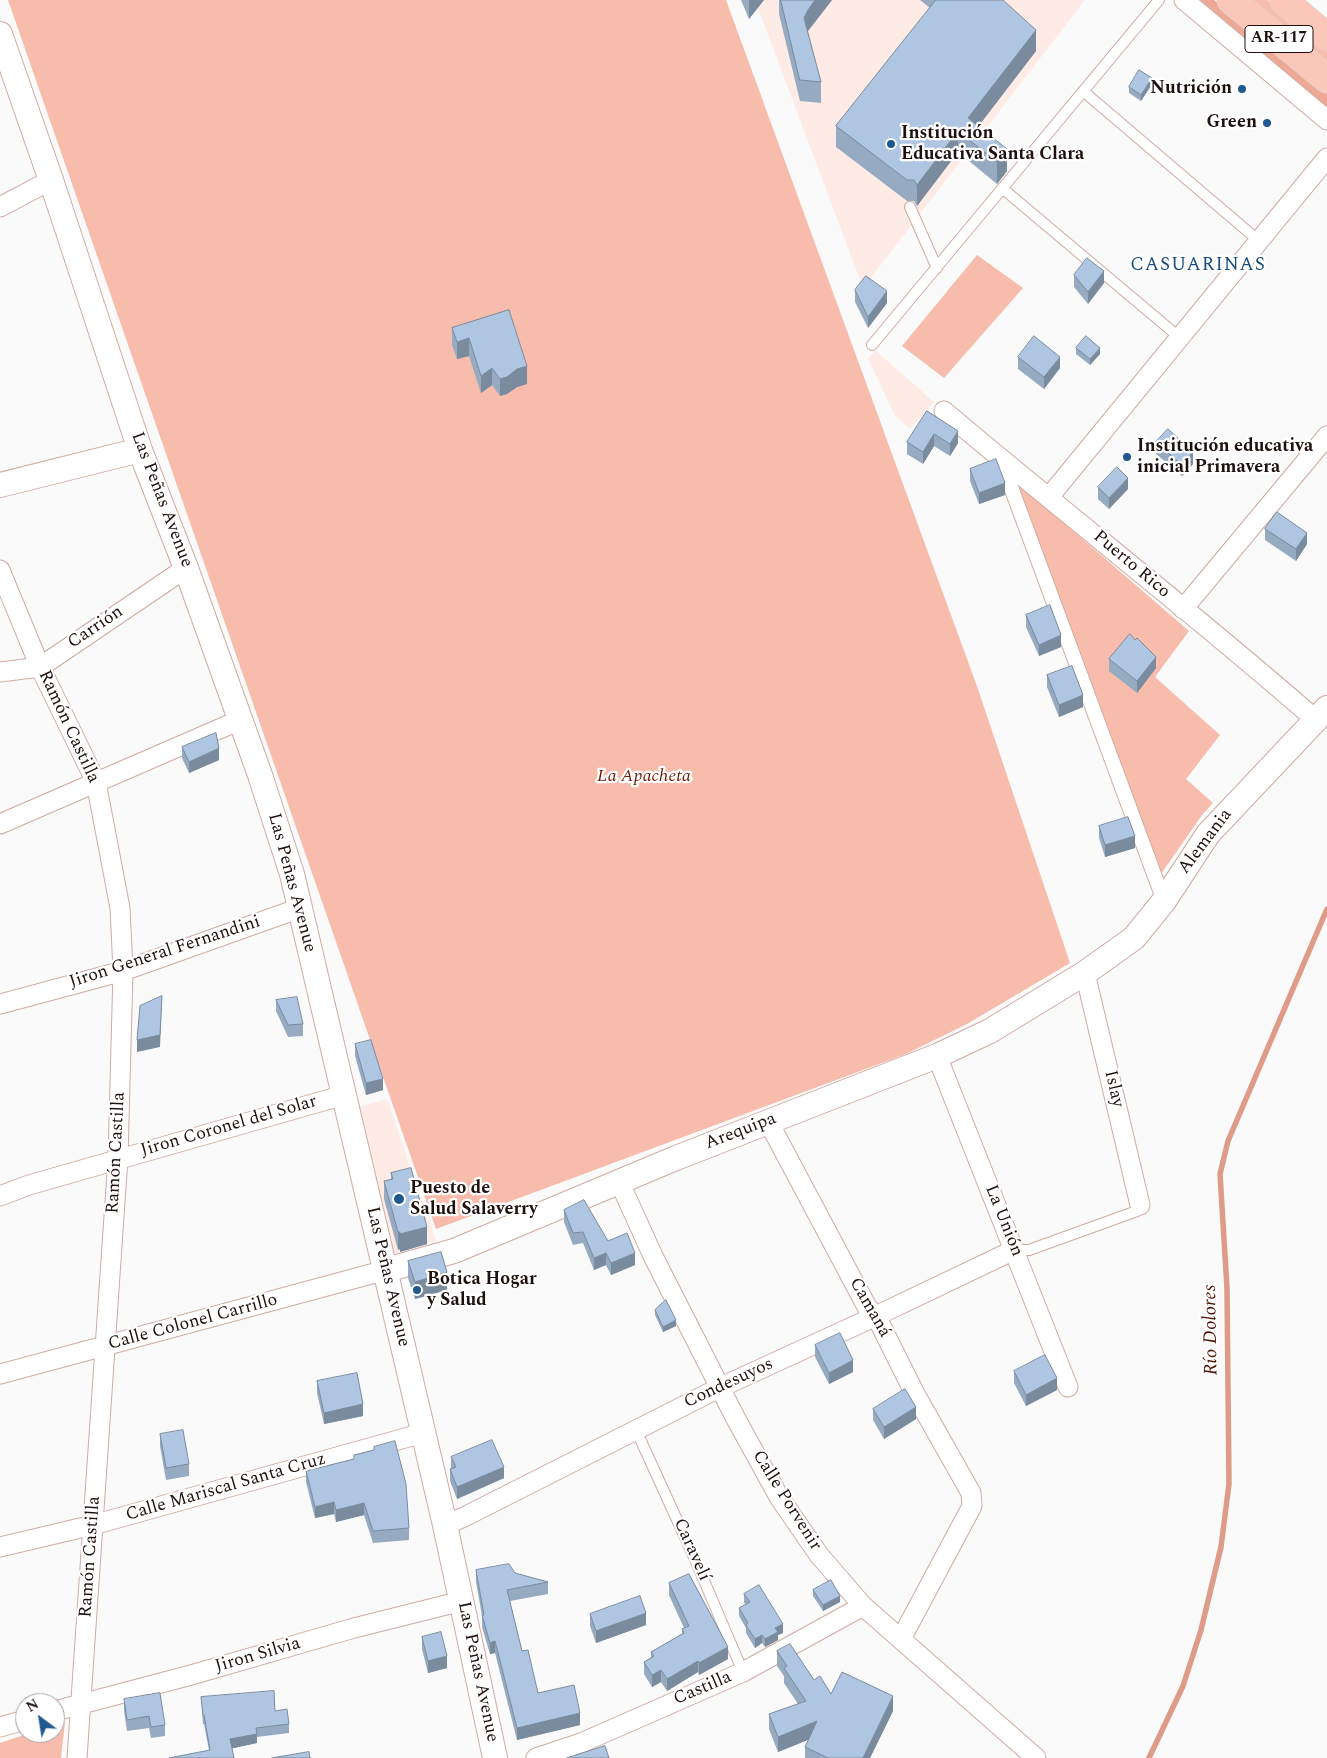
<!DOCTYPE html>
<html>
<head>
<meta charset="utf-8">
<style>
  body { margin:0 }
  #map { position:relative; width:1327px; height:1758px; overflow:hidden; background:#fafafa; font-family:Spectral,serif }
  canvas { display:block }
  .north { position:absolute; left:15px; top:1693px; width:50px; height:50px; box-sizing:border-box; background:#fff; border:1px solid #a59f9e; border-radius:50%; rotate:329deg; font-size:14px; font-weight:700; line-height:20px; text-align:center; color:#1e100d }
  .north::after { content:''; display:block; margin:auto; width:18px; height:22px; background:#215890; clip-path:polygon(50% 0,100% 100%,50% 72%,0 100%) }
</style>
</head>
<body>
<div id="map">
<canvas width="1327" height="1758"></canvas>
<div class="north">N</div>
</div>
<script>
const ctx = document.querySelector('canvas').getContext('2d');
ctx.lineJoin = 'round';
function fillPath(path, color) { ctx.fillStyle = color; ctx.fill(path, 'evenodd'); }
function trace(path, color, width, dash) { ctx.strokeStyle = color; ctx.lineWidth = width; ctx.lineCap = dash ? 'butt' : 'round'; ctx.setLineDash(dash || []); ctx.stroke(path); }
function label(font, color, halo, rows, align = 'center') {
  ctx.font = font + ' Spectral,serif'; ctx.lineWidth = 4.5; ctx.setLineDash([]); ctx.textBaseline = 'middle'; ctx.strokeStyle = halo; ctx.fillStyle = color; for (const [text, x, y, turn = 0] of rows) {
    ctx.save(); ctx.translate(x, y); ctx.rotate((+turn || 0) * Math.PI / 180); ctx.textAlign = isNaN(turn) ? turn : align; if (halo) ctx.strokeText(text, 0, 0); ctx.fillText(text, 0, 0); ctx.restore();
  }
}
fillPath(new Path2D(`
  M755 0H1085L863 288Z
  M875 350 934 402 910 429 895 416 868 359Z
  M387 1099 436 1241 391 1254 355 1108Z`), '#ffebe6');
fillPath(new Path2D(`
  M8 0H726L978 689 1070 963 967 1024 906 1054 436 1229Z
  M1247 0H1267L1327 49V67Z
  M977 255 1023 288 944 378 902 346Z
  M1014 480 1189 631 1155 677 1220 735 1186 779 1213 803 1202 815 1161 874Z
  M65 1722 61 1758H0V1743L30 1733H55V1725Z`), '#f7bcac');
fillPath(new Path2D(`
  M1200 0H1214L1327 93V107Z`), '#eda896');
trace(new Path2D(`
  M1149 1758 1183 1686 1201 1630 1221 1547 1229 1484 1227 1288 1220 1174 1228 1141 1327 909`), '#df9b89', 5.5);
const service = new Path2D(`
  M1083 91 1259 241
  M1002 188 1179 337
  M910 207 937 268
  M872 345 1159 0
  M1014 1250H1029L1137 1211 1140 1205
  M636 1430 694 1557 743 1672`);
const pedestrian = new Path2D(`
  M1001 460 1164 901`);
const minor = new Path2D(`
  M1184 0 1327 120
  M0 207 51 180
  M944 411C1067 515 1195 614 1316 720
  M1049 497 1327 158
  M0 570 40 667 96 782 120 908 123 971 118 1158 77 1758
  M1183 609 1327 436
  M0 672 40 667 186 568
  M0 824 240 720
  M1085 973 1140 1205
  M0 1004 123 971 300 908
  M937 1056 1068 1387
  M768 1121 867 1307 876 1316 915 1394 971 1493 972 1506 901 1639
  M619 1181 653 1256 736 1419 779 1497 819 1555 863 1606 1036 1758
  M0 1196 29 1185 344 1095
  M0 1374 386 1270
  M445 1525 464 1517 719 1388 876 1316 1014 1250
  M0 1547 93 1525 423 1433
  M55 1711 191 1675 354 1628 462 1601
  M0 1727 25 1720
  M536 1758 581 1743 743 1672 863 1606`);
const tertiary = new Path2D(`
  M0 34 51 180 140 450 186 568 260 775 292 874 445 1525 495 1758
  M0 485 140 450
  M386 1270 454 1251 676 1158 937 1056 990 1031 1085 973 1134 938 1164 901 1208 834 1327 708`);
const primary = new Path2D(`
  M1231 0 1327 79
  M1283 0 1327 37`);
trace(service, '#d1aaa0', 12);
trace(pedestrian, '#d1aaa0', 16);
trace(minor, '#d1aaa0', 21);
trace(tertiary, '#d1aaa0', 26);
trace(primary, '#d6d4d3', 29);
trace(service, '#fff', 10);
trace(pedestrian, '#fff', 14);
trace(minor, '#fff', 19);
trace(tertiary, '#fff', 24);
trace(primary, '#fac7b9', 28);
fillPath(new Path2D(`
  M741 0H764L749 19Z
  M779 0H832L807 32 821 82V103L800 101 779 14Z
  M920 0H1003L1036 51 978 126 1007 171 997 184 958 152 917 206 914 201H907L836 147V126L930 8Z
  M1152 84 1141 101 1129 93V87Z
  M1074 275 1104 283 1088 304 1074 287Z
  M855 290 887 303 868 328 855 302Z
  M509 310 527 384 517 387 507 394 500 396 492 385 481 393 469 356 457 359 452 345V328Z
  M1076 348 1100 354 1090 365 1076 354Z
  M1018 357 1060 368 1044 389 1018 369Z
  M927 411 958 443 950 456 934 446 923 464 907 454V442Z
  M1156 442 1193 464 1182 476 1156 454Z
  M970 469 1005 495 979 504 970 481Z
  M1098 487 1128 489 1109 509 1098 499Z
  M1265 529 1307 544 1296 561 1265 540Z
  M1026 615 1061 647 1039 656 1026 627Z
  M1135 640 1156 668 1137 693 1109 671V659Z
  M1047 675 1083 707 1059 717 1047 687Z
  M182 747 219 760 189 773 182 758Z
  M1099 826 1135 848 1105 857 1099 838Z
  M276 1000 303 1024V1036L288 1037 276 1011Z
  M355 1044 383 1090 366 1095 355 1056Z
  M391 1173 427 1244 400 1252V1249L398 1250 384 1199V1181L391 1179Z
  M564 1210 608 1241 635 1265 611 1275 606 1265 594 1270 583 1243 573 1245 564 1222Z
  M408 1261 447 1290 415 1299 408 1278Z
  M655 1310 676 1326 663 1332 655 1315Z
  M815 1345 853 1372 829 1384 815 1357Z
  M1014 1371 1057 1390 1026 1406 1014 1383Z
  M317 1381 363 1416 324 1424 317 1393Z
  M873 1409 916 1419 884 1439 873 1420Z
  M160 1434 189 1464V1476L166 1480 160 1446Z
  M374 1447 409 1528V1540L373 1543 364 1515 336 1522 334 1514 315 1518 306 1482V1471L354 1459V1455L374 1450Z
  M451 1457 504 1478 457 1499 450 1481V1469H451Z
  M476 1570 515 1573 548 1582V1594L510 1601 522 1651 538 1693 580 1725 517 1740 495 1653 490 1654 482 1627V1616L476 1582Z
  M669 1583 728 1659 699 1675 698 1672 667 1691 661 1682 652 1687 644 1674V1662L651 1658V1652L682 1634V1629L684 1628 669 1595Z
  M813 1590 840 1602 823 1611 813 1596Z
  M744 1594 783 1633 778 1635V1640L765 1647 762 1643 755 1648 746 1633V1628L739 1616V1608L746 1604 744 1603Z
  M590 1614 646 1625 596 1643 590 1626Z
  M422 1637 447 1668 428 1673 422 1649Z
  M777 1651 831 1694 893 1711 870 1758H805V1747L808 1740 778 1752 769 1729V1714L798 1704 784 1683V1676L777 1666Z
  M201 1697 275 1711 289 1724V1733L257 1737V1743L232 1748 209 1750 204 1724H203Z
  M124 1699 165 1725V1736L151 1738 149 1728 127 1731 124 1711Z`), '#96aac2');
fillPath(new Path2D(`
  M749 0H764L749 19Z
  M815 0H832L808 31 804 39V18L808 10Z
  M1036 30V51L968 140V118Z
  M1152 78V84L1141 101V95Z
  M958 131V152L917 206V185Z
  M1007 149V171L997 184V162Z
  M1104 271V283L1088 304V292Z
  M887 291V303L868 328V317Z
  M469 338V356L457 359V342Z
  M1100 348V354L1090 365V359Z
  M1060 357V368L1044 389V377Z
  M527 366V384L517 387 507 394 500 396V379L517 369Z
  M492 368V385L481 393V376Z
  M958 431V443L950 456V444Z
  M934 434V446L923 464V452Z
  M1193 452V464L1182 476V465Z
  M1128 478V489L1109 509V498Z
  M1005 483V495L979 504V493Z
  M1307 533V544L1296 561V549Z
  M1061 635V647L1039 656V645Z
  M1156 657V668L1137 693V681Z
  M1083 695V707L1059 717V705Z
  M219 748V760L189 773V762Z
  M1135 836V848L1105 857V845Z
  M162 996 160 1047 137 1052V1040Z
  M383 1079V1090L366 1095V1083Z
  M427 1227V1244L400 1252V1234Z
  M398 1232H400V1249L398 1250Z
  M606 1253V1265L594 1270V1258Z
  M635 1253V1265L611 1275V1263Z
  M447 1272V1290L415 1299V1282Z
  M676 1320V1326L663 1332V1327Z
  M853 1360V1372L829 1384V1373Z
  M1057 1378V1390L1026 1406V1395Z
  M363 1404V1416L324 1424V1413Z
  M916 1407V1419L884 1439V1427Z
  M504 1467V1478L457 1499V1487Z
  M334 1502V1514L315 1518V1507Z
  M364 1503V1515L336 1522V1510Z
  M840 1596V1602L823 1611V1605Z
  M646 1613V1625L596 1643V1631Z
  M783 1624V1633L778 1635V1640L765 1647V1639L775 1628Z
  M762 1635V1643L755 1648V1639Z
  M495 1641V1653L490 1654V1643Z
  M728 1647V1659L699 1675V1663Z
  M447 1656V1668L428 1673V1661Z
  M698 1661V1672L667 1691V1679Z
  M661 1670V1682L652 1687V1675Z
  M893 1696V1711L870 1758H863Z
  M580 1713V1725L517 1740V1728Z
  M817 1721V1736L778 1752V1737Z
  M257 1734V1743L230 1749V1739Z`), '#7a8b9e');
const building = new Path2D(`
  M781 0H815L808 10 804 18 821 82 800 80Z
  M936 0H1003L1036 30 968 118 1007 149 997 162 958 131 917 185 914 180H907L836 126Z
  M1139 70 1152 78 1141 95 1129 87Z
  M1087 258 1104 271 1088 292 1074 275Z
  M866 276 887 291 868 317 855 290Z
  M509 310 527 366 517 369 507 377 500 379 492 368 481 376 469 338 457 342 452 328Z
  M1034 336 1060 357 1044 377 1018 357Z
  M1086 336 1100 348 1090 359 1076 348Z
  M927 411 958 431 950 444 934 434 923 452 907 442Z
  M1168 429 1193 452 1182 465 1156 442Z
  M996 459 1005 483 979 493 970 469Z
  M1117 467 1128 478 1109 498 1098 487Z
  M1277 512 1307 533 1296 549 1265 529Z
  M1050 605 1061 635 1039 645 1026 615Z
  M1130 634 1135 640 1137 638 1156 657 1137 681 1109 659Z
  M1072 666 1083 695 1059 705 1047 675Z
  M216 733 219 748 189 762 182 747Z
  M1128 817 1135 836 1105 845 1099 826Z
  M162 996 160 1035 137 1040 140 1006Z
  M297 997 303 1024 288 1025 276 1000Z
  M371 1040 383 1079 366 1083 355 1044Z
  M411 1168 427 1227 400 1234V1232H398L384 1181 393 1179 391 1173Z
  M584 1200 608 1241 627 1233 635 1253 611 1263 606 1253 594 1258 583 1232 573 1233 564 1210Z
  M441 1252 447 1272 415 1282 408 1261Z
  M666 1300 676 1320 663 1327 655 1310Z
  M840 1333 853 1360 829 1373 815 1345Z
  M1045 1355 1057 1378 1026 1395 1014 1371Z
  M357 1373 363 1404 324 1413 317 1381Z
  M905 1389 916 1407 884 1427 873 1409Z
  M183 1430 189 1464 166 1468 160 1434Z
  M492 1440 504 1467 457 1487 450 1469 456 1467 451 1457Z
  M395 1441 406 1484 409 1528 373 1531 364 1503 336 1510 334 1502 315 1507 306 1471 354 1459V1455L374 1450V1447Z
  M509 1564 515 1573 548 1582 507 1590 522 1651 528 1650 538 1693 574 1685 580 1713 517 1728 495 1641 490 1643 482 1615H484L476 1570Z
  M689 1574 728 1647 699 1663 698 1661 667 1679 661 1670 652 1675 644 1662 654 1656 651 1652 684 1633 682 1629 689 1626 669 1583Z
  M831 1580 840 1596 823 1605 813 1590Z
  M759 1585 783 1624 775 1628 778 1632 765 1639 762 1635 755 1639 746 1625 748 1623 739 1608 750 1602 744 1594Z
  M640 1596 646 1613 596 1631 590 1614Z
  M441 1632 447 1656 428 1661 422 1637Z
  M790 1644 814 1680 820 1676 831 1694 842 1672 893 1696 863 1758H828L805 1747 817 1721 778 1737 769 1714 806 1701 784 1668 787 1666 777 1651Z
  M274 1691 275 1711 287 1709 289 1724 256 1728 257 1734 230 1739 234 1758H169L210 1750 204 1715H203L201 1697Z
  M160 1693 165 1725 151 1727 149 1716 127 1720 124 1699Z
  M605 1746 609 1758H567Z
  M309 1752 310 1758H272Z`);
fillPath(building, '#aec6e2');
trace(building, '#7a8b9e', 1);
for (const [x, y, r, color] of [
  [1242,89,5,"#215890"],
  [1267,123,5,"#215890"],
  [891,144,5,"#215890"],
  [1127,457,5,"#215890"],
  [399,1199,6,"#215890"],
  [417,1290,5,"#215890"]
]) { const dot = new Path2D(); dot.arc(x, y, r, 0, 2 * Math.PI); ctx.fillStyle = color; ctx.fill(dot); trace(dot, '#fff', 2); }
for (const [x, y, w] of [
  [1279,39,68]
]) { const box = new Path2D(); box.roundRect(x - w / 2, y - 13.5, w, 27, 4); ctx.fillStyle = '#fff'; ctx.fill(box); trace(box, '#1e100d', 1); }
label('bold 16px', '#1e100d', null, [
  ["AR-117",1279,39]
]);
label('bold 18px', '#1e100d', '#fff', [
  ["Nutrición",1232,89,"right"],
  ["Green",1257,123,"right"],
  ["Institución",901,134],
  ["Educativa Santa Clara",901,155],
  ["Institución educativa",1137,447],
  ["inicial Primavera",1137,468],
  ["Puesto de",410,1189],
  ["Salud Salaverry",410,1210],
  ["Botica Hogar",427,1280],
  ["y Salud",427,1301]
], 'left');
label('18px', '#1e100d', '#fff', [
  ["Las Peñas Avenue",161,500,69],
  ["Puerto Rico",1131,565,40],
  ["Carrión",96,628,-34],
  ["Ramón Castilla",68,727,65],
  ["Alemania",1206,842,-53],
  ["Las Peñas Avenue",291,883,75],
  ["Jiron General Fernandini",165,953,-18],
  ["Islay",1113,1089,77],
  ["Jiron Coronel del Solar",229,1127,-16],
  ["Arequipa",741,1132,-21],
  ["Ramón Castilla",117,1153,-87],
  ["La Unión",1003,1221,68],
  ["Las Peñas Avenue",387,1277,77],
  ["Camaná",869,1308,60],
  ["Calle Colonel Carrillo",193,1323,-15],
  ["Condesuyos",729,1384,-25],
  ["Calle Mariscal Santa Cruz",226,1488,-16],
  ["Calle Porvenir",786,1501,58],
  ["Caravelí",691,1550,66],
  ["Ramón Castilla",91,1557,-86],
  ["Jiron Silvia",258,1656,-16],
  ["Las Peñas Avenue",477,1672,78],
  ["Castilla",703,1689,-23]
]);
label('italic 18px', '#6e1e09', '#fff', [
  ["La Apacheta",644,777]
]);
ctx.letterSpacing = '1px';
label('19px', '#1a4c7f', '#fff', [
  ["CASUARINAS",1198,266]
]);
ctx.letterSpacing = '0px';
label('italic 19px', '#4d1103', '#fff', [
  ["Río Dolores",1212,1330,-91]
]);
</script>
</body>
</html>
